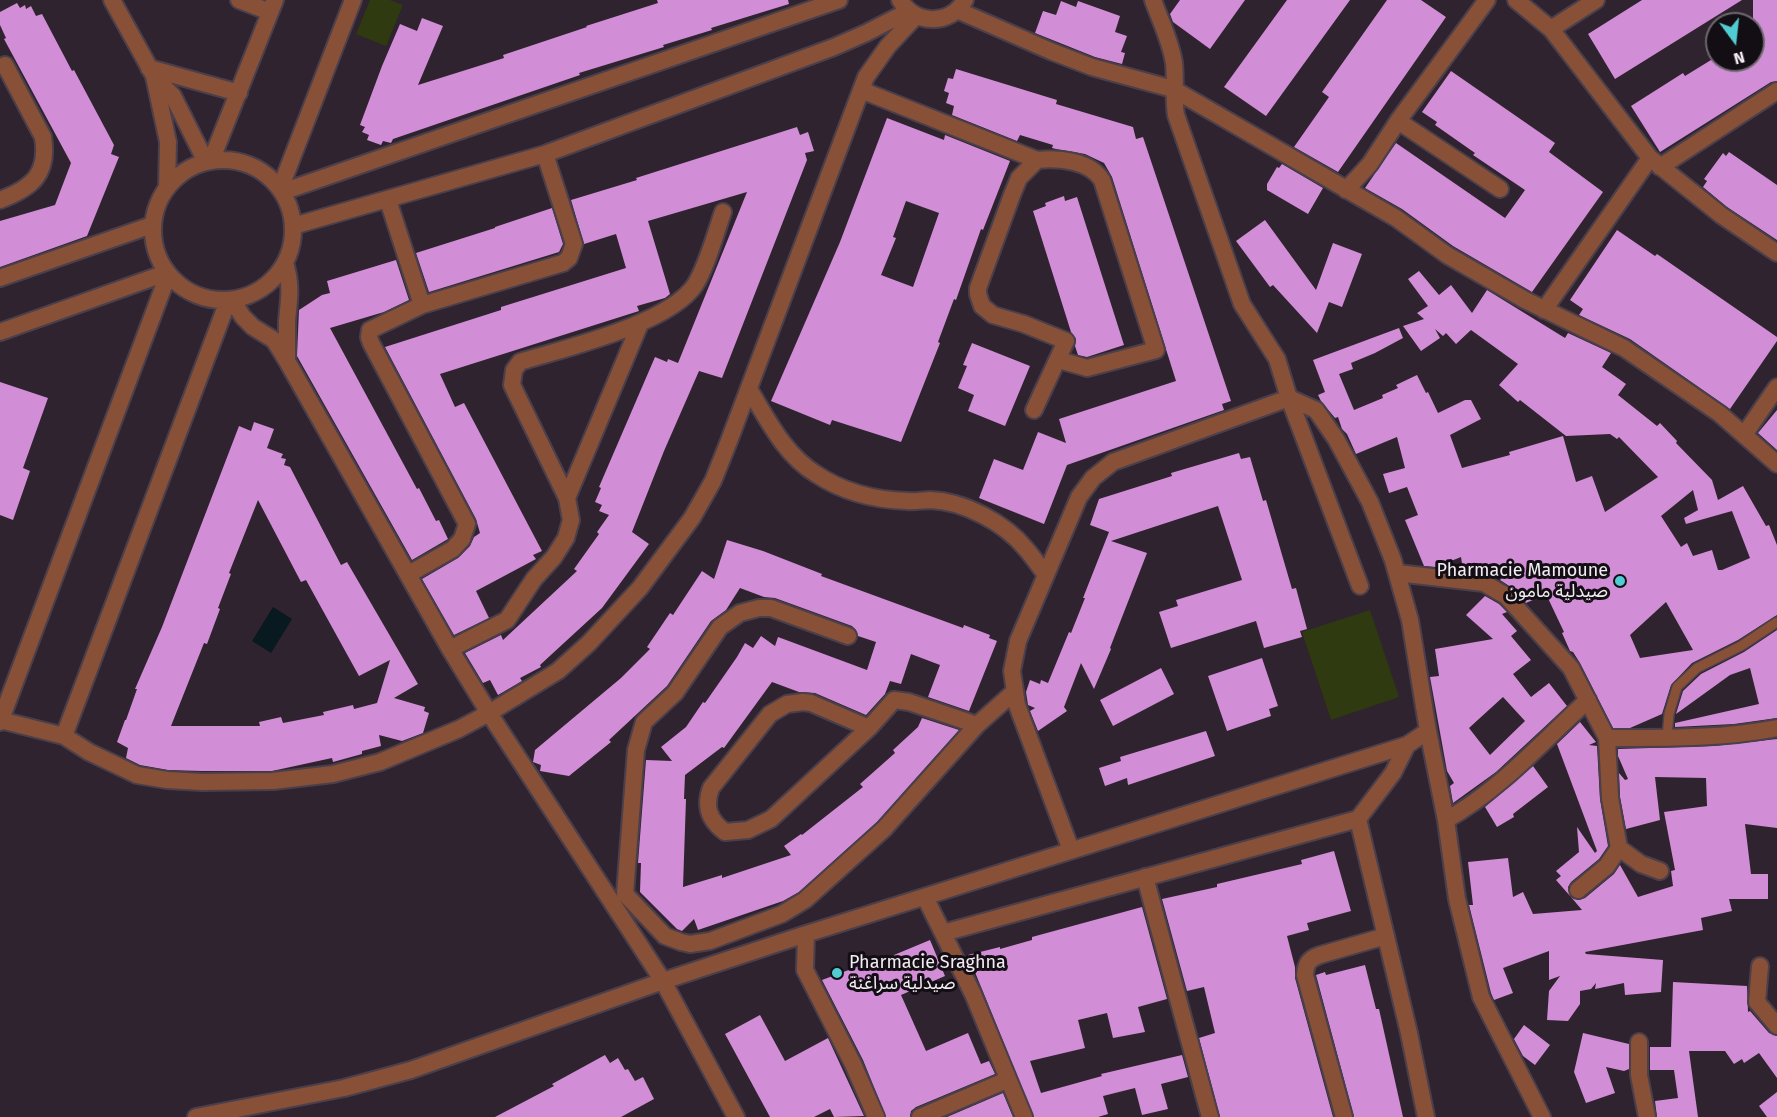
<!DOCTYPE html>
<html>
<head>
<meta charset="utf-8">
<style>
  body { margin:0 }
  #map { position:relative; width:1777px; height:1117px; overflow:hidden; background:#2e232e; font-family:"Fira Sans",sans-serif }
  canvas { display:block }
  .north { position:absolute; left:1705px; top:12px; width:60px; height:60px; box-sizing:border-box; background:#130e13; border:2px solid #6d676d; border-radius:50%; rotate:165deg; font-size:16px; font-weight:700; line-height:24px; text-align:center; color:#f3ecf4 }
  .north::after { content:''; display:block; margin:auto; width:21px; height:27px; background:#51ccd2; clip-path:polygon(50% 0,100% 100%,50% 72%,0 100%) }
</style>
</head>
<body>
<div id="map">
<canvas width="1777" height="1117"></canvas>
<div class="north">N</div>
</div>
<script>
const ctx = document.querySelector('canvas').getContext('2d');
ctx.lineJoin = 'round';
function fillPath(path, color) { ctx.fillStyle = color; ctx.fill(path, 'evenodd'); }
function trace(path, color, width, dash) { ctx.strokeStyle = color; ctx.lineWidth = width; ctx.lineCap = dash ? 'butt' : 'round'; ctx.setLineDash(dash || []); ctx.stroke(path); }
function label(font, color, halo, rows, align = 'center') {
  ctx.font = font + ' "Fira Sans","Noto Sans Arabic",sans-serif'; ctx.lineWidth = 6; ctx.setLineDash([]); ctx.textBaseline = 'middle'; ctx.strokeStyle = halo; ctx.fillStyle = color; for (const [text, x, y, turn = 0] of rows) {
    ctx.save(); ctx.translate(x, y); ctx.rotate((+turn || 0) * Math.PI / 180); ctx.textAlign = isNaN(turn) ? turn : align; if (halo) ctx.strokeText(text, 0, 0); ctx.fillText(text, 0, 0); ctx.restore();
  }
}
fillPath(new Path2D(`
  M370 0H390L403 5 386 46 356 34Z
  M1370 610 1399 697 1331 720 1302 632Z`), '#2f3a10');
fillPath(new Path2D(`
  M273 607 292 619 271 653 252 641Z`), '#08191f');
fillPath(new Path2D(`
  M657 0H788L789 4 711 28 712 30 663 45 664 47 579 73 580 75 393 139 391 143 383 141 381 145 367 140 369 135 362 132 365 127 360 125 382 66 400 24 417 31 422 18 443 26 418 85 504 58 503 55 587 27 586 26 658 3Z
  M1180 0H1245L1210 49 1173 22 1170 14Z
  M1287 0H1350L1266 116 1224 87Z
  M1387 0H1421L1446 17 1338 172 1294 147 1329 97 1322 92Z
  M1642 0H1742L1615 79 1588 34Z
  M1753 0H1777V81L1771 82 1660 152 1631 106 1683 73 1685 76 1711 60H1753Z
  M1061 1 1076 7 1078 1 1120 16 1115 32 1127 36 1121 52 1125 53 1122 64 1095 57 1035 33 1043 11 1056 15Z
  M17 3 20 8 25 5 26 9 31 6 36 16 42 14 72 71 74 70 114 145 111 154 119 157 87 236 0 267V221L55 205 71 163 4 39 6 38 0 25V12Z
  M956 69 1057 100 1056 104 1133 127 1136 139 1143 137 1231 401 1222 404 1224 410 1067 465 1044 524 979 498 994 459 1023 470 1038 432 1066 443 1059 419 1176 381 1112 177 1104 163 1085 154 1056 149 1052 148 1053 145 1020 135 1017 141 952 115 954 106 946 103 949 93 944 91 948 78 953 79Z
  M1451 71 1555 143 1549 152 1603 192 1532 292 1453 246 1402 209 1365 188 1396 143 1505 218 1525 190 1473 155 1475 153 1435 125 1437 122 1422 112Z
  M887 118 944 140 945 135 1010 161 983 230 981 229 956 300 954 299 938 342 940 343 901 442 832 420 830 425 771 401 840 242ZM906 201 939 213 913 287 881 275 896 238 893 237Z
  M797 127 800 135 808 132 814 151 805 153 807 160 722 378 699 371 664 451 632 532 649 544 602 608 540 665 541 667 520 678 522 681 498 695 490 680 483 683 465 653 501 635 503 640 577 571 574 569 599 534 597 532 609 515 599 511 602 505 595 502 601 488 599 487 655 357 667 362 668 359 678 363 747 192 648 221 670 294 665 298 637 306 639 311 440 374 455 407 464 403 542 551 533 555 536 559 476 591 489 618 454 635 422 579 458 558 470 546 474 537 480 533 476 519 385 347 501 310V307L626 268 616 234 584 244 571 200 637 180 636 178Z
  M1729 152 1777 185V240L1727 207 1703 187 1707 181 1704 179 1723 153 1726 156Z
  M1282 164 1323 188 1308 214 1267 190V184L1277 167 1279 168Z
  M1064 196 1065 201 1077 197 1124 345 1087 357 1078 355 1075 346 1076 339 1071 332 1033 211 1046 206 1045 203Z
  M552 208 563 244 559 252 429 292 416 253 495 228V227Z
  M1265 220 1316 290 1333 243 1362 254 1342 307 1329 302 1317 333 1273 285 1270 287 1236 241Z
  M1617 230 1655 256 1657 254 1777 337V341L1730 409 1630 339 1579 315 1583 309 1570 300Z
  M396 260 409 300 384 312 330 328 417 489 419 488 436 521 439 520 448 539 412 560 297 356 299 310 322 295 330 293 327 281Z
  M1419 271 1439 295 1451 285 1472 313 1487 290 1565 338 1568 333 1611 353 1602 367 1626 384 1618 395 1657 426 1660 423 1677 441 1676 443 1712 480 1718 500 1743 486 1766 526 1769 525 1777 545V615L1738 640 1692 663 1671 685 1662 714 1630 728H1613L1580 663 1573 652 1570 651 1562 633 1564 632 1546 594 1526 603 1514 589 1500 580 1511 568 1484 572 1463 570 1461 557 1436 567 1424 566 1405 520 1418 515 1407 487 1389 493 1383 474 1405 468 1397 437 1356 454 1347 434 1342 429 1338 417 1335 418 1321 401 1318 395 1325 392 1313 360 1399 328 1403 338 1375 353 1351 363 1353 369 1339 374 1354 410 1383 398 1382 395 1398 388 1396 385 1417 375 1426 393 1428 392 1438 413 1465 400H1471L1481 419 1450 435 1462 468 1510 455 1509 452 1563 436 1576 482 1592 476 1605 512 1658 477 1619 437 1617 439 1610 434 1566 436 1520 400 1518 402 1499 385 1518 364 1471 330 1456 344 1446 333 1443 336 1435 329 1440 338 1421 351 1403 326 1424 319 1417 313 1428 306 1408 279ZM1693 490 1698 510 1684 518 1686 524 1732 511 1750 558 1722 570H1718L1712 550 1693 556 1687 543 1681 547 1661 516ZM1666 602 1693 650 1640 658 1630 635Z
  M972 343 1030 366 1005 426 968 411 974 395 958 388 967 366 963 365Z
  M0 382 48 398 23 468 30 471 13 520 0 515Z
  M1777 410V450L1758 433Z
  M254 422 274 429 267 448 283 454 281 458 286 459 284 465 290 467 341 565 347 562 418 684 394 698 425 707 424 711 429 713 423 733 402 741 379 735 381 746 362 751V754L333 762 332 758 272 771H202L168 770 140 765 126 758 128 748 117 742 125 720H126L137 689H135L162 627 239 426 251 431ZM258 500 301 582 306 580 359 676 390 660 377 703 354 709 353 705 323 712 324 715 283 723 281 717 259 722 260 726H171L204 643 207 644 220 609 218 608 231 574 229 573Z
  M1239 453 1241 459 1250 457 1263 501 1266 500 1292 589 1296 588 1307 629 1300 631 1302 637 1264 648 1256 621 1171 648 1159 612 1178 606 1176 600 1242 580 1218 506 1111 541 1147 553 1110 648 1111 649 1094 689 1081 663 1064 707 1067 711 1038 731 1030 711 1035 708 1028 705 1026 692 1030 680 1040 684 1041 680 1048 683 1069 632 1071 633 1085 598H1083L1109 532 1090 525 1099 499 1172 476 1171 473Z
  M727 540 763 551 822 574 821 576 963 628 964 625 990 635 989 638 997 641 969 711 928 697 940 665 911 654 901 684 890 681 885 694 866 715 815 693 799 692 772 682 724 748 722 747 685 775 684 799H686L683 887 722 875V878L791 855 784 846 801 834 802 835 863 787 860 784 895 753 893 750 918 727 922 718 959 730 877 822 799 892 783 901 698 930 694 919 682 931 677 929 640 892 641 863H638L646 760 672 761 661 747 686 727 703 702 705 703 737 657 745 643 753 648 761 636 775 646 778 637 867 670 876 642 858 636 856 630 852 626 775 598 764 597 740 588 726 610 711 621 667 686 609 740 611 742 569 776 540 771 541 765 533 762 535 750 621 678 650 649 647 647 670 613 673 615 702 571 714 579Z
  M1485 596 1499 604 1507 612 1502 614 1517 631 1511 636 1531 660 1513 674 1531 697 1549 683 1567 706 1496 772 1453 803 1450 786 1454 783 1447 771 1430 677 1439 676 1435 649 1493 639 1466 615ZM1503 697 1525 721 1490 755 1469 728Z
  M1777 630V718L1734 724 1675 727V723L1759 704 1750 668 1730 675 1676 714 1683 691 1701 674 1744 652Z
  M1262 658 1278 706 1269 709 1271 716 1227 731 1208 676Z
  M1161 668 1174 694 1113 726 1100 700Z
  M1580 722 1596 742 1589 745 1597 746 1600 799 1608 846 1599 859 1571 882 1568 887 1570 896 1556 880 1561 876 1556 871 1579 852 1577 827 1595 853 1597 851 1557 744Z
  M1206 731 1215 756 1128 785 1127 778 1105 786 1099 768 1121 761 1120 757Z
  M1777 739V828L1745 824 1751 874H1768V899H1729L1732 911 1701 918 1703 930 1585 952 1586 954 1663 960 1661 992 1625 995 1624 983 1595 989 1596 983 1591 989 1580 991V1004L1568 1021 1547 1020 1549 991 1560 976 1549 980V951L1503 968 1513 993 1494 1000 1491 993 1469 905H1473L1468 862 1508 858 1513 897 1523 892 1533 914 1582 910 1571 897 1579 900 1585 898 1614 874 1620 865 1638 897 1673 886 1671 871 1675 870 1664 812 1707 806 1706 778 1655 777 1660 820 1626 829 1620 797 1619 773 1625 780 1628 779 1618 756V749L1714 746Z
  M1533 766 1548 787 1513 814 1514 817 1497 827 1485 807Z
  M1334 851 1351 911 1307 923 1309 930 1287 936 1295 967V978L1333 1117H1220L1199 1038 1215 1033 1204 987 1187 991 1162 899 1217 887V884L1302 864 1301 860Z
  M1142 907 1167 999 1138 1007 1145 1032 1113 1038 1107 1013 1078 1020 1085 1048 1030 1061 1041 1093 1102 1076 1101 1074 1182 1055 1188 1077 1161 1084 1168 1109 1142 1115 1135 1088 1103 1096 1108 1114 1098 1117H1034L968 955 1000 947V949L1032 940V937Z
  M930 940 945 976 901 995 926 1051 968 1033 981 1064 989 1061 995 1074 916 1107 911 1111 910 1117H886L863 1060 822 980 862 965 894 955Z
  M1365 965 1376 1009H1379L1403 1117H1354L1316 975 1325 972 1326 975Z
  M1673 982 1747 986 1748 1012 1750 1011 1769 1033 1777 1036V1078L1759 1053 1744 1063 1742 1059 1734 1064 1725 1051H1689L1698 1117H1657L1655 1101 1678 1098 1674 1070H1650V1047H1671Z
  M760 1015 785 1061 828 1038 864 1116 834 1117 830 1109 814 1117H770L725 1034Z
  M1524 1025 1550 1045 1535 1065 1523 1056 1514 1039Z
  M1583 1033 1629 1044V1069L1624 1071 1606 1067 1615 1093 1586 1103 1574 1072Z
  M605 1055 610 1063 618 1058 625 1070 628 1069 635 1081 643 1077 654 1099 621 1117H495L554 1086 552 1084Z
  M1777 1092V1117H1767L1759 1106Z
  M1003 1093 1013 1117H947Z`), '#d28dd7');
const service = new Path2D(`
  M1667 738 1669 714 1677 687 1697 668 1741 646 1777 622`);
const minor = new Path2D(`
  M112 0 154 76 168 142 167 188
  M239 0 270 12
  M900 0C915 25 950 26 965 0
  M1153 0C1160 20 1171 42 1174 63 1176 81 1173 97 1176 115L1242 304 1277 359 1289 398 1316 410 1336 439 1370 502 1393 560 1410 620 1428 731 1446 820 1457 899 1481 997 1542 1117
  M1516 0 1551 29 1650 158 1721 215 1777 253
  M957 10 1053 52 1092 67 1173 89 1396 218 1447 255 1525 300 1624 348 1720 414 1777 464
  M1551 29 1596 0
  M149 68 239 93
  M154 77 173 96 206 162
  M861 90 1037 160
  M1398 121 1500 189
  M153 230a70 70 0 1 1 140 0a70 70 0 1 1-140 0Z
  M211 161 275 0
  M1660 167 1777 91
  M280 189 353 0
  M1346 190 1370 164 1398 121 1487 0
  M282 192 839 0
  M0 200C32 188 49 174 43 137L5 65
  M388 200 422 305
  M293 226 545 154 834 47 866 33 909 11
  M285 263C292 286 289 299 287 321 287 334 287 347 287 360
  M0 278 152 225
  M232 300 243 317 253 327 274 340 287 361 450 649 489 713 663 981 736 1117
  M1544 310 1650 158
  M0 332 166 273
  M749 389C768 420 784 454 816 474 843 492 875 500 907 501 915 502 923 500 930 500 964 501 1005 523 1026 549 1033 557 1039 566 1046 575
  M1034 410 1066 341 1024 324 993 315 982 306 978 294V288L1012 195 1019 178 1037 160C1059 158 1089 160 1102 180L1156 350 1087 368 1059 360
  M1744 435 1777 387
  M567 498 512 385 514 370 520 362C565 348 669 324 695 285 707 266 715 235 723 212
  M1397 573 1484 583 1506 596 1571 668 1607 738 1610 798 1619 848 1607 866 1578 890
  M409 574 453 549 462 539 467 524 371 343 369 337 370 330 422 305 563 263 569 258 574 244 545 154
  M848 636 771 608H759L740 613 720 627 675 693 644 722 636 750 625 894 665 936 681 942 690 944 710 941 782 914 805 900 884 829 977 725 1014 692
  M450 649 507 620 534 579 554 557 566 538 571 520 567 498 640 324
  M0 720 64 736 89 752 137 775 167 780 202 782 273 781 333 774 380 762 459 729 489 713 558 671 589 643 640 588 692 518 713 481 729 441 866 77 888 46 916 16
  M0 722 168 275
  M869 728 811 703 803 702 787 704 770 714 711 788C704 807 709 820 725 832L748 830 771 819 869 728 894 700 909 702 977 725
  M64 736 228 301
  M1607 738C1664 738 1721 739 1777 728
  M1407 745 1393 773 1358 819 1409 1033 1426 1117
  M1446 820C1500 790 1543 741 1588 700
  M1619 848 1641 864 1660 871
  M1071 850 1017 705 1012 671 1018 641 1079 497 1093 478 1113 462 1289 398 1360 586
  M1145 877 1210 1117
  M925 897 973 994 1024 1117
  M943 933 1358 819
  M806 934 805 970 853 1064 876 1117
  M1760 966 1757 1002 1777 1026
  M1639 1042V1075L1647 1117
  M196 1117 344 1088 411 1070 663 981 806 934 1407 745 1428 731
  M920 1117 1007 1080
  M1344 1117 1305 975C1306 963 1309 959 1320 955L1386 936`);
trace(service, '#4a3f4a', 12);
trace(minor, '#4a3f4a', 20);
trace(service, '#885037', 9);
trace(minor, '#885037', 16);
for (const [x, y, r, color] of [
  [1620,581,6,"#51ccd2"],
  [837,973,6,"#51ccd2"]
]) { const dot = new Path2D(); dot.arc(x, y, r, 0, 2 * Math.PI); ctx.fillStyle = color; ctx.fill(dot); trace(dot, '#130e13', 2); }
label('18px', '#f3ecf4', '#130e13', [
  ["Pharmacie Mamoune",1608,571],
  ["صيدلية مامون",1608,592],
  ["Pharmacie Sraghna",849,963,"left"],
  ["صيدلية سراغنة",849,984,"left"]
], 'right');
</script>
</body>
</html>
